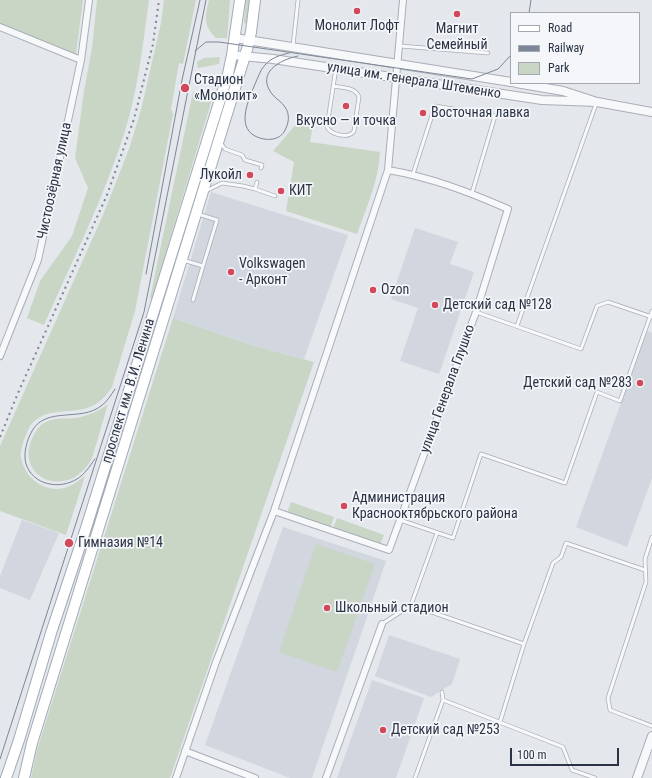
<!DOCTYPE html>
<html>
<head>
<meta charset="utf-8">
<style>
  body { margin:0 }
  #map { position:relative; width:652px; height:778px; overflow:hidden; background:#e4e7ec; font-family:"Roboto Condensed",sans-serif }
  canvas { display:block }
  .legend { position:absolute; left:510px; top:12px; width:130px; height:72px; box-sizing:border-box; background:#f4f6f9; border:1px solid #a4a8b1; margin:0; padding:5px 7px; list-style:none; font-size:12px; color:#2b3445 }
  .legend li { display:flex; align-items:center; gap:8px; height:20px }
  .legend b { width:20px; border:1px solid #a4a8b1 }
  .scale { position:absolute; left:510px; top:748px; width:109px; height:18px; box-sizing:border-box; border:2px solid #2b3445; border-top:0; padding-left:5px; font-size:12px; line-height:14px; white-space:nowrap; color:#2b3445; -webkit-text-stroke:3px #f4f6f9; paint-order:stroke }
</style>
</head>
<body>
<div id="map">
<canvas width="652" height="778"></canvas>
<ul class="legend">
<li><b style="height:5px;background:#fff"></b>Road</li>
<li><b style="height:5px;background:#7d8696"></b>Railway</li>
<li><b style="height:11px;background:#c9d6c5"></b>Park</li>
</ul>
<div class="scale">100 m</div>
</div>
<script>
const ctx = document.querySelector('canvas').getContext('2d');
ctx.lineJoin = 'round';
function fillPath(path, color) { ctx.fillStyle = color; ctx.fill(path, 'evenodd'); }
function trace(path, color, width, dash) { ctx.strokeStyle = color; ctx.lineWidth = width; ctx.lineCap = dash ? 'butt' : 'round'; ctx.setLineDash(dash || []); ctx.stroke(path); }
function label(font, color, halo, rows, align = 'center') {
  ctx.font = font + ' "Roboto Condensed",sans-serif'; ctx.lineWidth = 3.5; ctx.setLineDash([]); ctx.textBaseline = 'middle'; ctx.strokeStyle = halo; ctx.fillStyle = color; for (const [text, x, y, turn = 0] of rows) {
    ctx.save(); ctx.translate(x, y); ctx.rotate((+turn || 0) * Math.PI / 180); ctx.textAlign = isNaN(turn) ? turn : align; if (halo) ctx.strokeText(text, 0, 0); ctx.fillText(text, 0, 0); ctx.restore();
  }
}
fillPath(new Path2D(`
  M211 192 348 235 304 359 245 343 173 318Z
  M415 228 458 242 450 264 474 272 439 374 400 361 418 308 391 299Z
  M647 331 652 333V478L627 547 576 527Z
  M22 520 59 533 30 600 0 588V576Z
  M283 527 386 561 312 778H290L205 745Z
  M389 635 460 659 452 684 431 697 375 676Z
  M372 680 424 698 396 778H337Z`), '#d2d6de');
fillPath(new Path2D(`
  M0 0H83L76 54 0 24Z
  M97 0H149C143 44 138 89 125 131 104 198 72 261 44 325L27 318 40 281 72 236 88 188 75 158 84 91 92 48Z
  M164 0H196L183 64 179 63 171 109 173 114 135 311 112 387C106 396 98 405 87 408 68 414 44 407 30 426 28 429 27 434 25 437 23 443 20 451 21 458 25 478 44 493 64 488 72 486 78 481 85 476L66 535 0 511V446L103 215 129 149 141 110 161 23Z
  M209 0H230L227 38H216C203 25 205 17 209 0Z
  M246 0H252L248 24 244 23V20Z
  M220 57 219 64 198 68 197 62 204 58Z
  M193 92 213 96 152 299 150 298Z
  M297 123 313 124 310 142 380 152C379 180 366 208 357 234L286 211 294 162 273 151Z
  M173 318 245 343 314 362 170 778H31L37 750Z
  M108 404C104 418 100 431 96 445 94 450 93 457 90 462 84 471 74 480 63 481 39 485 22 464 31 441 33 436 36 430 40 426 50 417 63 419 75 418 88 416 98 412 108 404Z
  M291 502 334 517 330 528 287 513Z
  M337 518 384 535 380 545 333 529Z
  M316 544 375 564 337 672 279 652Z`), '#c9d6c5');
const service = new Path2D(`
  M293 46 298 0
  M400 46 488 53
  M333 86C343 88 355 87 359 97L354 131C349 139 331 135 327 127L336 68
  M220 142 225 149 242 155 245 160 262 165 261 168
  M413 174 435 106 495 116 472 193
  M255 189 275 196
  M206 191 222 183 243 186 255 189 257 182
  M198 214 217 220 203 266
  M183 260 203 266 193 300
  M476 312 581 349 597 306 608 302 652 317
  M517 326 596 104
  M400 520 453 538 481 454 565 483 597 392 620 401 652 311
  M652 537 645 559 646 582 608 698 610 710 652 726
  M411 605 524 644
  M382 624 411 605 437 533
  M442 692 443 700 563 747 572 770 595 778
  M500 722 524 644 553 563 561 557 566 543 645 570
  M415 778 443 700`);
const minor = new Path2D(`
  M0 27 81 60
  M0 356 38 260 81 60 89 0
  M274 511 389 550 476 312 508 209C469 192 430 177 388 170
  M185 751 255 778
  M176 778 216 662 274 511 388 170 403 0
  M326 778 382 624`);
const tertiary = new Path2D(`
  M235 38 511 82
  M232 55 273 59 542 100 597 102
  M516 83 563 91 597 102 652 112
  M637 778 652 736`);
const primary = new Path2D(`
  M6 778 19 740 51 633 86 528 228 74 232 55 240 0
  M24 778 32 743 248 46 251 32 255 0`);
trace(service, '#a9aeb7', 4.5);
trace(minor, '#a9aeb7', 8);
trace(tertiary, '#a9aeb7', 10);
trace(primary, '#a3abb8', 12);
trace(service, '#f7f8fa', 3);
trace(minor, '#f7f8fa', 6);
trace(tertiary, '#f7f8fa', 8);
trace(primary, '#fff', 10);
trace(new Path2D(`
  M529 13 531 0
  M195 51 206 42H219L472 79 498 69 511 55
  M289 53C280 55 271 58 265 65 260 70 258 78 255 84 249 99 236 126 255 136 261 139 267 140 273 139 278 138 283 135 285 130 289 123 290 114 285 107 282 102 276 99 272 94 256 73 279 60 298 56
  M146 274 182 80 200 0
  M95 459C90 466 84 475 77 479 59 490 33 485 26 464 23 453 27 440 32 431 46 406 81 422 101 406 107 402 111 395 115 389
  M0 759 144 312 206 0`), '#7d8696', 1);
trace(new Path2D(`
  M0 437 18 393 107 195 134 119 153 44 159 0`), '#7d8696', 2, [2, 4]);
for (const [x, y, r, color] of [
  [357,11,4,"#d1495b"],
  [457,14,4,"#d1495b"],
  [185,88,5,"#d1495b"],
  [346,106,4,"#d1495b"],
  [423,113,4,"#d1495b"],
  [250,175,4,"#d1495b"],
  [281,191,4,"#d1495b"],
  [231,272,4,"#d1495b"],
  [373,290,4,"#d1495b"],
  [435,305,4,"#d1495b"],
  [640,383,4,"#d1495b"],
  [344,506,4,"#d1495b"],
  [69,543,5,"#d1495b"],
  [327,608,4,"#d1495b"],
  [383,730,4,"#d1495b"]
]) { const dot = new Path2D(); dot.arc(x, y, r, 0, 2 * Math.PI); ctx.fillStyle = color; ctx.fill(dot); trace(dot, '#f4f6f9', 1.5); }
label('14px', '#2b3445', '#f4f6f9', [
  ["Монолит Лофт",357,26,"center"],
  ["Магнит",457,29,"center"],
  ["Семейный",457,45,"center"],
  ["Стадион",194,80],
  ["«Монолит»",194,96],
  ["Восточная лавка",431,113],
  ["Вкусно — и точка",346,121,"center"],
  ["Лукойл",242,175,"right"],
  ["КИТ",289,191],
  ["Volkswagen",239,264],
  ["- Арконт",239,280],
  ["Ozon",381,290],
  ["Детский сад №128",443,305],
  ["Детский сад №283",632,383,"right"],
  ["Администрация",352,498],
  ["Краснооктябрьского района",352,514],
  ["Гимназия №14",78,543],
  ["Школьный стадион",335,608],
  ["Детский сад №253",391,730]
], 'left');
label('14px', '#2b3445', '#f4f6f9', [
  ["улица им. генерала Штеменко",414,81,9],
  ["Чистоозёрная улица",55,181,-78],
  ["улица Генерала Глушко",448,389,-70],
  ["проспект им. В.И. Ленина",129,391,-73]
]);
</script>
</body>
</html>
